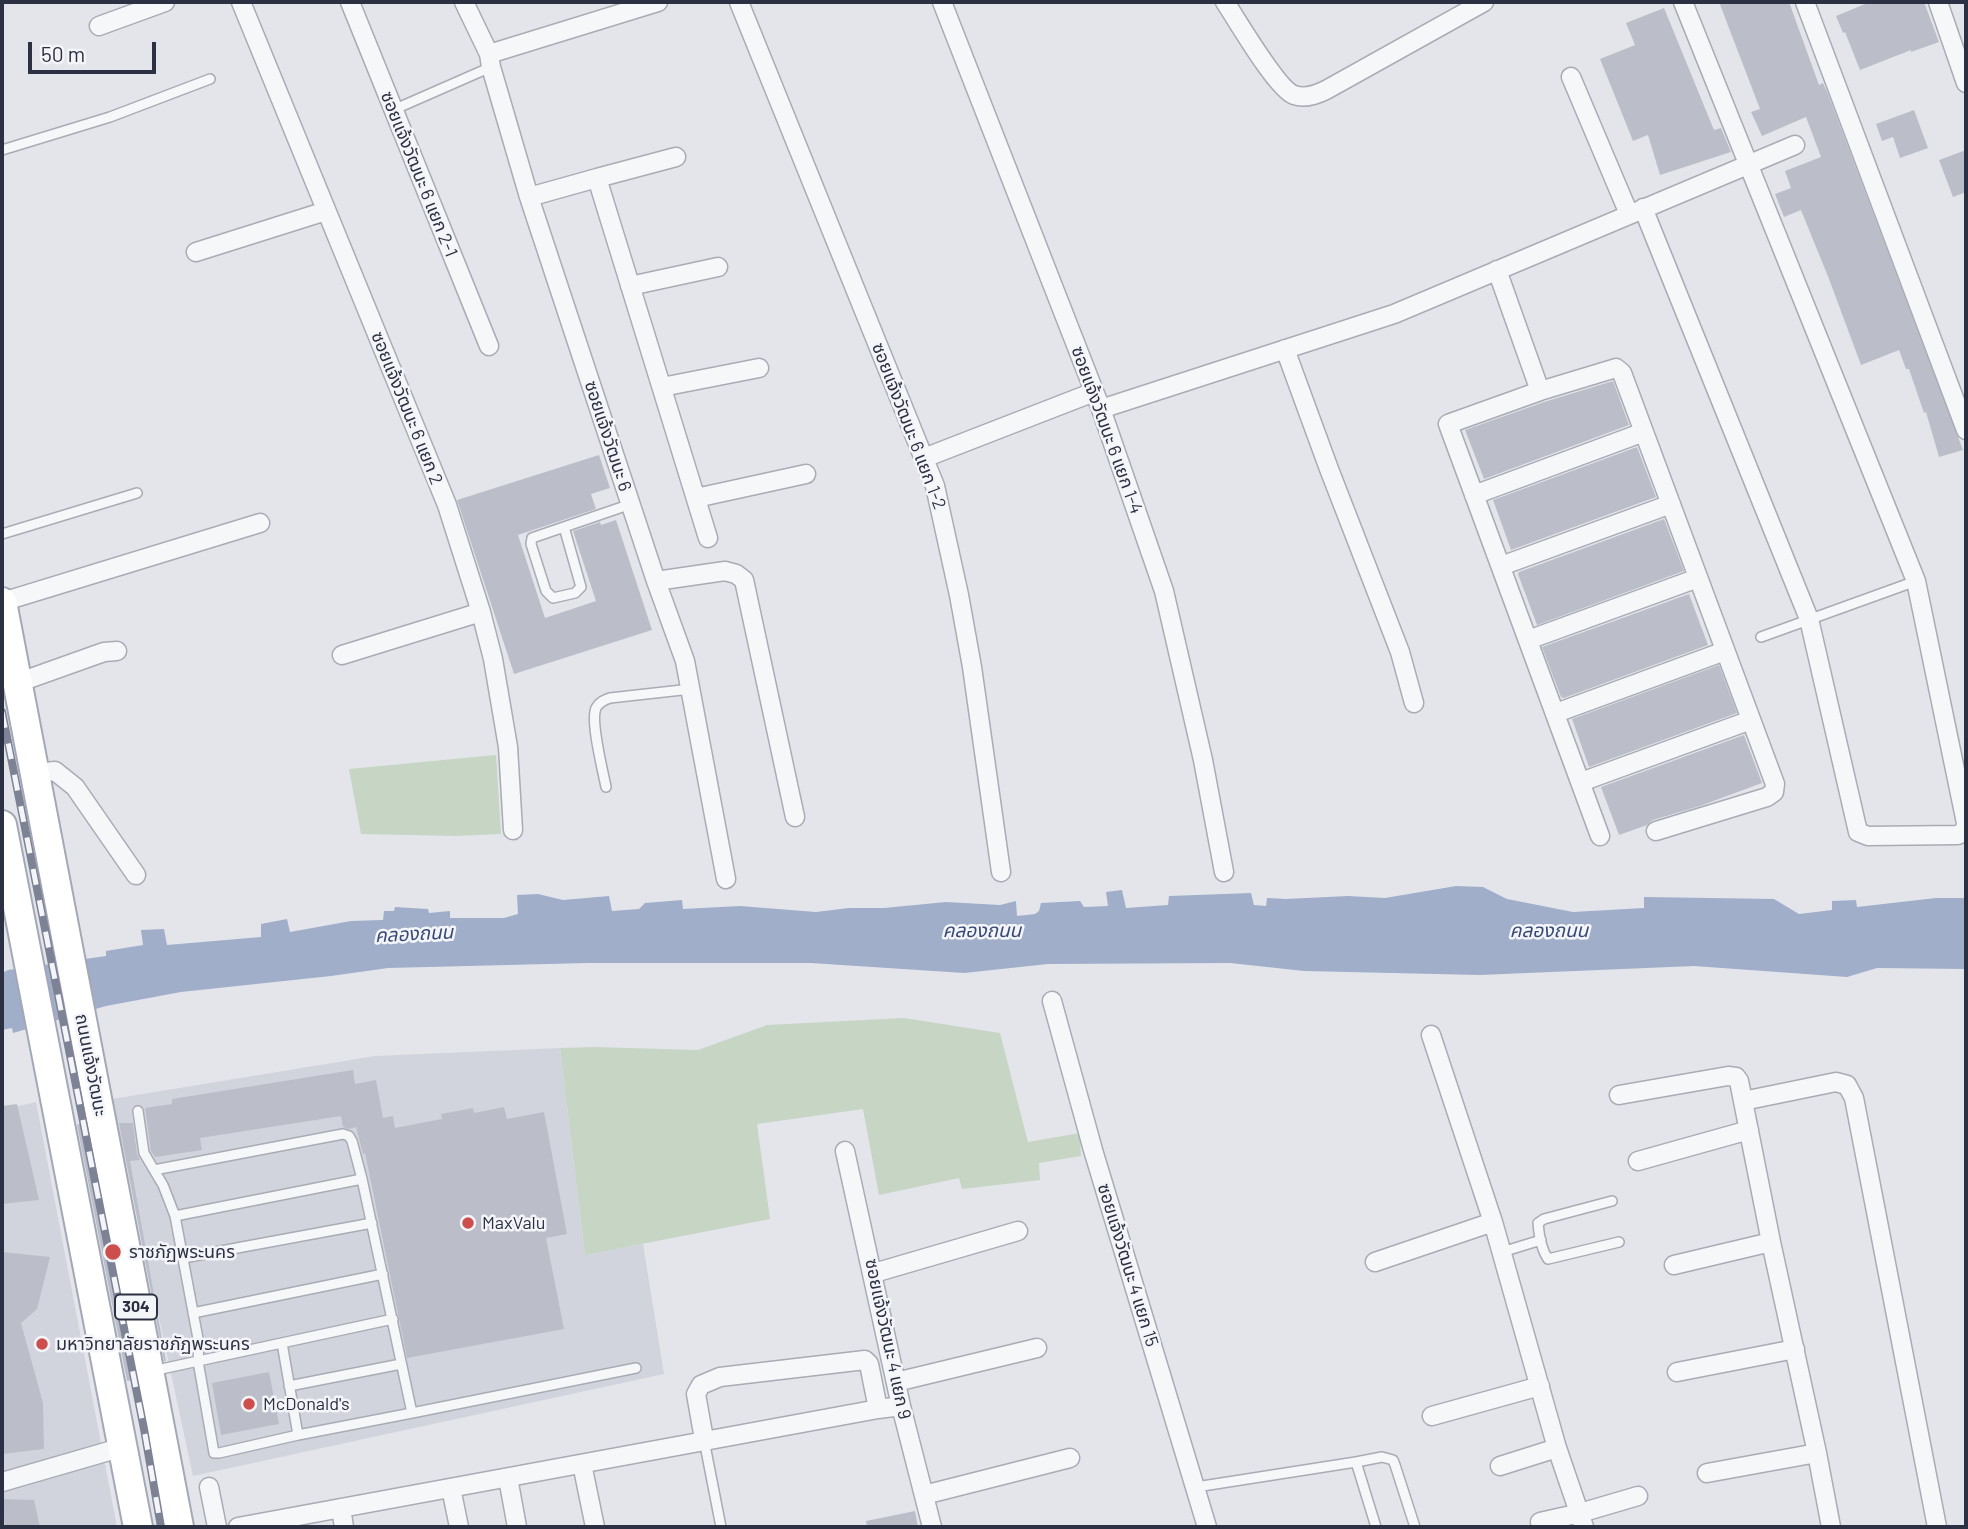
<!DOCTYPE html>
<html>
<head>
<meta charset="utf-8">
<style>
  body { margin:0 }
  #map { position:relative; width:1968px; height:1529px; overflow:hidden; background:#e4e5eb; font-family:Barlow,sans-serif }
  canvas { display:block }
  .frame { position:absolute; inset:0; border:4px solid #2c3043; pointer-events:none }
  .scale { position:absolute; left:28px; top:42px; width:128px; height:32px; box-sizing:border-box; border:4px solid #2c3043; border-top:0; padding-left:9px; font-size:21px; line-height:24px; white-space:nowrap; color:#2c3043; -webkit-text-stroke:5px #f4f5f8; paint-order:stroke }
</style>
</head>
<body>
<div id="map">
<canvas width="1968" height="1529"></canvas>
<div class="frame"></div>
<div class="scale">50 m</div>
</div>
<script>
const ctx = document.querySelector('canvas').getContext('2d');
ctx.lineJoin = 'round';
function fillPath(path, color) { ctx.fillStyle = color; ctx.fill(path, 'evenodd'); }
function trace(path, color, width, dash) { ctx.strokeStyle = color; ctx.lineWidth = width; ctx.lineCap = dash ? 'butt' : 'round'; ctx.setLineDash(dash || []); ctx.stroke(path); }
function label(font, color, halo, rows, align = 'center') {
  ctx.font = font + ' Barlow,"Noto Sans Thai",sans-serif'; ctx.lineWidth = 5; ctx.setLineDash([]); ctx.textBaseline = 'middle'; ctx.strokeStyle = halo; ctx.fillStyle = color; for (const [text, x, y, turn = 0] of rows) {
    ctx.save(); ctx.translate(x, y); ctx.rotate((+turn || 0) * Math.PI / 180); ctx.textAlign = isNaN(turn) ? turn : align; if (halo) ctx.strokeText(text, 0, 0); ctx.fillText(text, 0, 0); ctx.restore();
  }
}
fillPath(new Path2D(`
  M560 1048 585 1254 643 1244 664 1374 193 1476 112 1099 375 1056Z
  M36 1102 117 1527H2V1110Z`), '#d2d4dd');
fillPath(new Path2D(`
  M496 755 501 834 455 836 361 834 349 769Z
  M904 1018 1000 1033 1028 1142 1080 1133 1081 1156 1039 1163 1040 1180 962 1189 959 1178 879 1195 863 1109 757 1124 770 1219 585 1255 560 1048 595 1047 698 1050 767 1025Z`), '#c7d5c5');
fillPath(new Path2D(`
  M1456 886 1483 887 1507 899 1573 912 1644 908V897L1774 899 1799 914 1832 910V901L1856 900 1857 907 1936 898H1966V969L1877 968 1847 977 1694 966 1480 975 1304 971 1230 963 1048 964 964 973 811 963H587L388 968 331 976 181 992 106 1006 13 1033 12 1028 2 1030V973L8 970 106 956V951L143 945 141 930 164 929 167 945 261 937V924L287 919 290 932 351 921 383 920 384 911H394L395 907 428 909 429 913 450 911V918H504L518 914 517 895 538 894 563 900 609 896 612 911 639 909 645 903 682 900 683 909 740 906 816 912 849 908H884L946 902 1000 905 1016 901 1017 916 1035 914 1039 911 1041 903 1080 901 1084 907 1108 906 1106 892 1122 890 1126 908 1168 905 1169 896 1251 893 1254 905 1266 906 1267 898 1286 899 1348 896 1385 898Z`), '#a0aeca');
fillPath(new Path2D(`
  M1719 2H1789L1819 85 1823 83 1828 94 1963 450 1939 457 1926 412 1924 413 1909 369H1906L1899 350 1861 365 1829 279 1801 210 1784 217 1775 194 1791 188 1785 171 1821 157 1806 117 1762 136 1751 112 1760 109Z
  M1870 2H1924L1939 42 1911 52V50L1860 70 1845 32 1843 33 1836 16Z
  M1664 8 1714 130 1721 128 1731 152 1660 175 1648 135 1633 141 1600 59 1635 45 1626 23Z
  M1914 110 1928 148 1900 158 1893 137 1882 141 1876 124Z
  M1966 150V192L1953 197 1939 160Z
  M1613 381 1629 425 1484 479 1465 430 1544 402Z
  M1637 447 1656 497 1511 550 1493 500Z
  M599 455 610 488 591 494 596 509 518 535 545 618 596 601 573 531 600 522 601 525 616 520 652 630 514 674 457 500Z
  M1664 519 1684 571 1537 625 1518 574 1519 572Z
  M1689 594 1708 645 1564 698 1561 697 1542 647Z
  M1719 665 1737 713 1589 767 1572 719Z
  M1744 735 1762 783 1700 806 1653 820 1647 825 1619 835 1601 787Z
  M353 1070 355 1084 376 1080 383 1118 393 1116 395 1128 442 1119 441 1114 473 1108 474 1113 504 1107 507 1119 544 1112 567 1234 546 1238 564 1329 407 1358 365 1153 363 1154 356 1127 349 1129 343 1127 341 1116 200 1138 202 1150 155 1157 151 1151 145 1108 172 1104V1099Z
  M17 1104 39 1200 2 1204V1106Z
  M83 1122H85L134 1380 127 1381 77 1125Z
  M119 1123H133L137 1154 140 1160 130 1161 166 1361H164Z
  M2 1252 50 1257 37 1309 21 1323 43 1403 44 1449 2 1454Z
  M269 1372 279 1424 221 1435 212 1383Z
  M2 1499 34 1500 40 1527H5Z
  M915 1511 918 1527H867L866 1521Z`), '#bbbec8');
const service = new Path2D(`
  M393 110 491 67
  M2 150 110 117 210 79
  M564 527 581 587 575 593 553 598 546 591 531 544 532 538 631 504
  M2 534 137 493
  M1761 637 1916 581
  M606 787C603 771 590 721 596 708 599 702 604 700 610 698L691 689
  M138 1111 144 1153 154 1170
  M343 1134 349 1136 352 1141 362 1179 412 1413 298 1435 219 1453H214L198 1361 199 1344 175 1216 163 1185 154 1170Z
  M1612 1201 1544 1219 1538 1223C1539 1235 1541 1249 1548 1259L1619 1242
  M175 1216 362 1179
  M1502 1252 1541 1240
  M183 1258 372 1223
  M193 1313 383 1274
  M282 1343 298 1435
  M152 1371 393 1319
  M289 1386 401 1364
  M412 1413 636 1368
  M704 1440 721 1527
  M1356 1462 1376 1527
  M1196 1487 1356 1462 1382 1457 1393 1460 1395 1465 1415 1527`);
const minor = new Path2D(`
  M241 2 447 505 481 612 493 659 508 747 513 830
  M350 2 489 346
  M464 2 489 54 491 67 529 197 656 581 685 661 726 879
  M739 2 935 486 959 595 972 667 1001 872
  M942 2 1101 409 1164 591 1203 760 1224 872
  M1225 2C1237 20 1277 89 1294 95 1305 99 1316 95 1326 90L1484 2
  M1683 2 1916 581 1966 823
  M1805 2 1966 430
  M1938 2 1966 83
  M99 26 165 2
  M489 54 658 2
  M1571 77 1629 214
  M597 178 676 157
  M529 197 597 178 708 538
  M1643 208 1809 619 1858 832 1868 836 1958 835 1964 831 1966 825
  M196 252 326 211
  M1497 270 1540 391
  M630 286 718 267
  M1285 349 1329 469 1400 652 1414 703
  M662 387 759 368
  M1101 409 1394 314 1795 145
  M924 458 1094 392
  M1474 495 1644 432
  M696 498 806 474
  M1501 566 1671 504
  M656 581 725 571 736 574 744 580 795 817
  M2 602 260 523
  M1528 640 1698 578
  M342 655 481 612
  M17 683 104 652 117 651
  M1556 713 1725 651
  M34 773 55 771 75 787 136 875
  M1581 782 1751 720
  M1600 836 1448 424 1540 391 1616 368 1622 373 1775 784 1774 792 1767 797 1656 831
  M1052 1001 1093 1150 1207 1527
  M1431 1035 1493 1222 1557 1448 1584 1527
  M1619 1095 1728 1076 1736 1077 1739 1081 1771 1242 1817 1453 1831 1527
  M1743 1101 1836 1082 1847 1085 1854 1098 1937 1527
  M845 1151 901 1406 932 1527
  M1638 1161 1749 1130
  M1375 1262 1493 1222
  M1674 1265 1771 1242
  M874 1273 1018 1231
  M1677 1372 1795 1349
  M896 1382 1037 1348
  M1432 1416 1540 1386
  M704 1439 696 1394 701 1385 720 1377 865 1360 869 1364 878 1409
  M582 1464 595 1527
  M1500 1466 1557 1448
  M1707 1473 1817 1453
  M508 1478 517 1527
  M2 1482 123 1447
  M209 1487 217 1527
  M451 1488 459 1527
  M924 1495 1070 1458
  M341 1508 344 1527
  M1540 1522 1580 1513 1638 1496
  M238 1527C452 1488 665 1447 878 1409L901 1406`);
const primary = new Path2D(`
  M2 602 179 1527
  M2 825 138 1527`);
trace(service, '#a9abb5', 12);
trace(minor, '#a9abb5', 21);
trace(primary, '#a3a8b7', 32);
trace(service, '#f6f7f9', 9);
trace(minor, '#f6f7f9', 18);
trace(primary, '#fff', 28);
const rail = new Path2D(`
  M2 712 144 1429 161 1527`);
trace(rail, '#7d8295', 8);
trace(rail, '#f4f5f8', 5, [16]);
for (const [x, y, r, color] of [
  [468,1223,7,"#cc4f4d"],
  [113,1252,9,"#cc4f4d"],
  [42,1344,7,"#cc4f4d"],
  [249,1404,7,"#cc4f4d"]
]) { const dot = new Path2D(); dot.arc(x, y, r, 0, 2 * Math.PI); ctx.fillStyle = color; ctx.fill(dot); trace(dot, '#f4f5f8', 2.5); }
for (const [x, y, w] of [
  [136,1307,42]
]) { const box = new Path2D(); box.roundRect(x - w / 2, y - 12.5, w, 25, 5); ctx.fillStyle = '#f4f5f8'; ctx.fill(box); trace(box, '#2c3043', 2); }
label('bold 16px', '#2c3043', null, [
  ["304",136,1307]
]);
label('18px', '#2c3043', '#f4f5f8', [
  ["ซอยแจ้งวัฒนะ 6 แยก 2-1",419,174,68],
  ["ซอยแจ้งวัฒนะ 6 แยก 2",407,408,68],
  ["ซอยแจ้งวัฒนะ 6 แยก 1-2",909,426,69],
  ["ซอยแจ้งวัฒนะ 6 แยก 1-4",1107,430,70],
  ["ซอยแจ้งวัฒนะ 6",608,436,72],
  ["ถนนแจ้งวัฒนะ",91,1065,79],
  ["ซอยแจ้งวัฒนะ 4 แยก 15",1128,1265,73],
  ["ซอยแจ้งวัฒนะ 4 แยก 9",888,1339,78]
]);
label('18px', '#2c3043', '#f4f5f8', [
  ["MaxValu",482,1223],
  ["ราชภัฏพระนคร",129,1252],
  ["มหาวิทยาลัยราชภัฏพระนคร",56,1344],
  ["McDonald's",263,1404]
], 'left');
label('italic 19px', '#364977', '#f4f5f8', [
  ["คลองถนน",982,931],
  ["คลองถนน",1549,931],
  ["คลองถนน",414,934,-3]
]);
</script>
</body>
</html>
